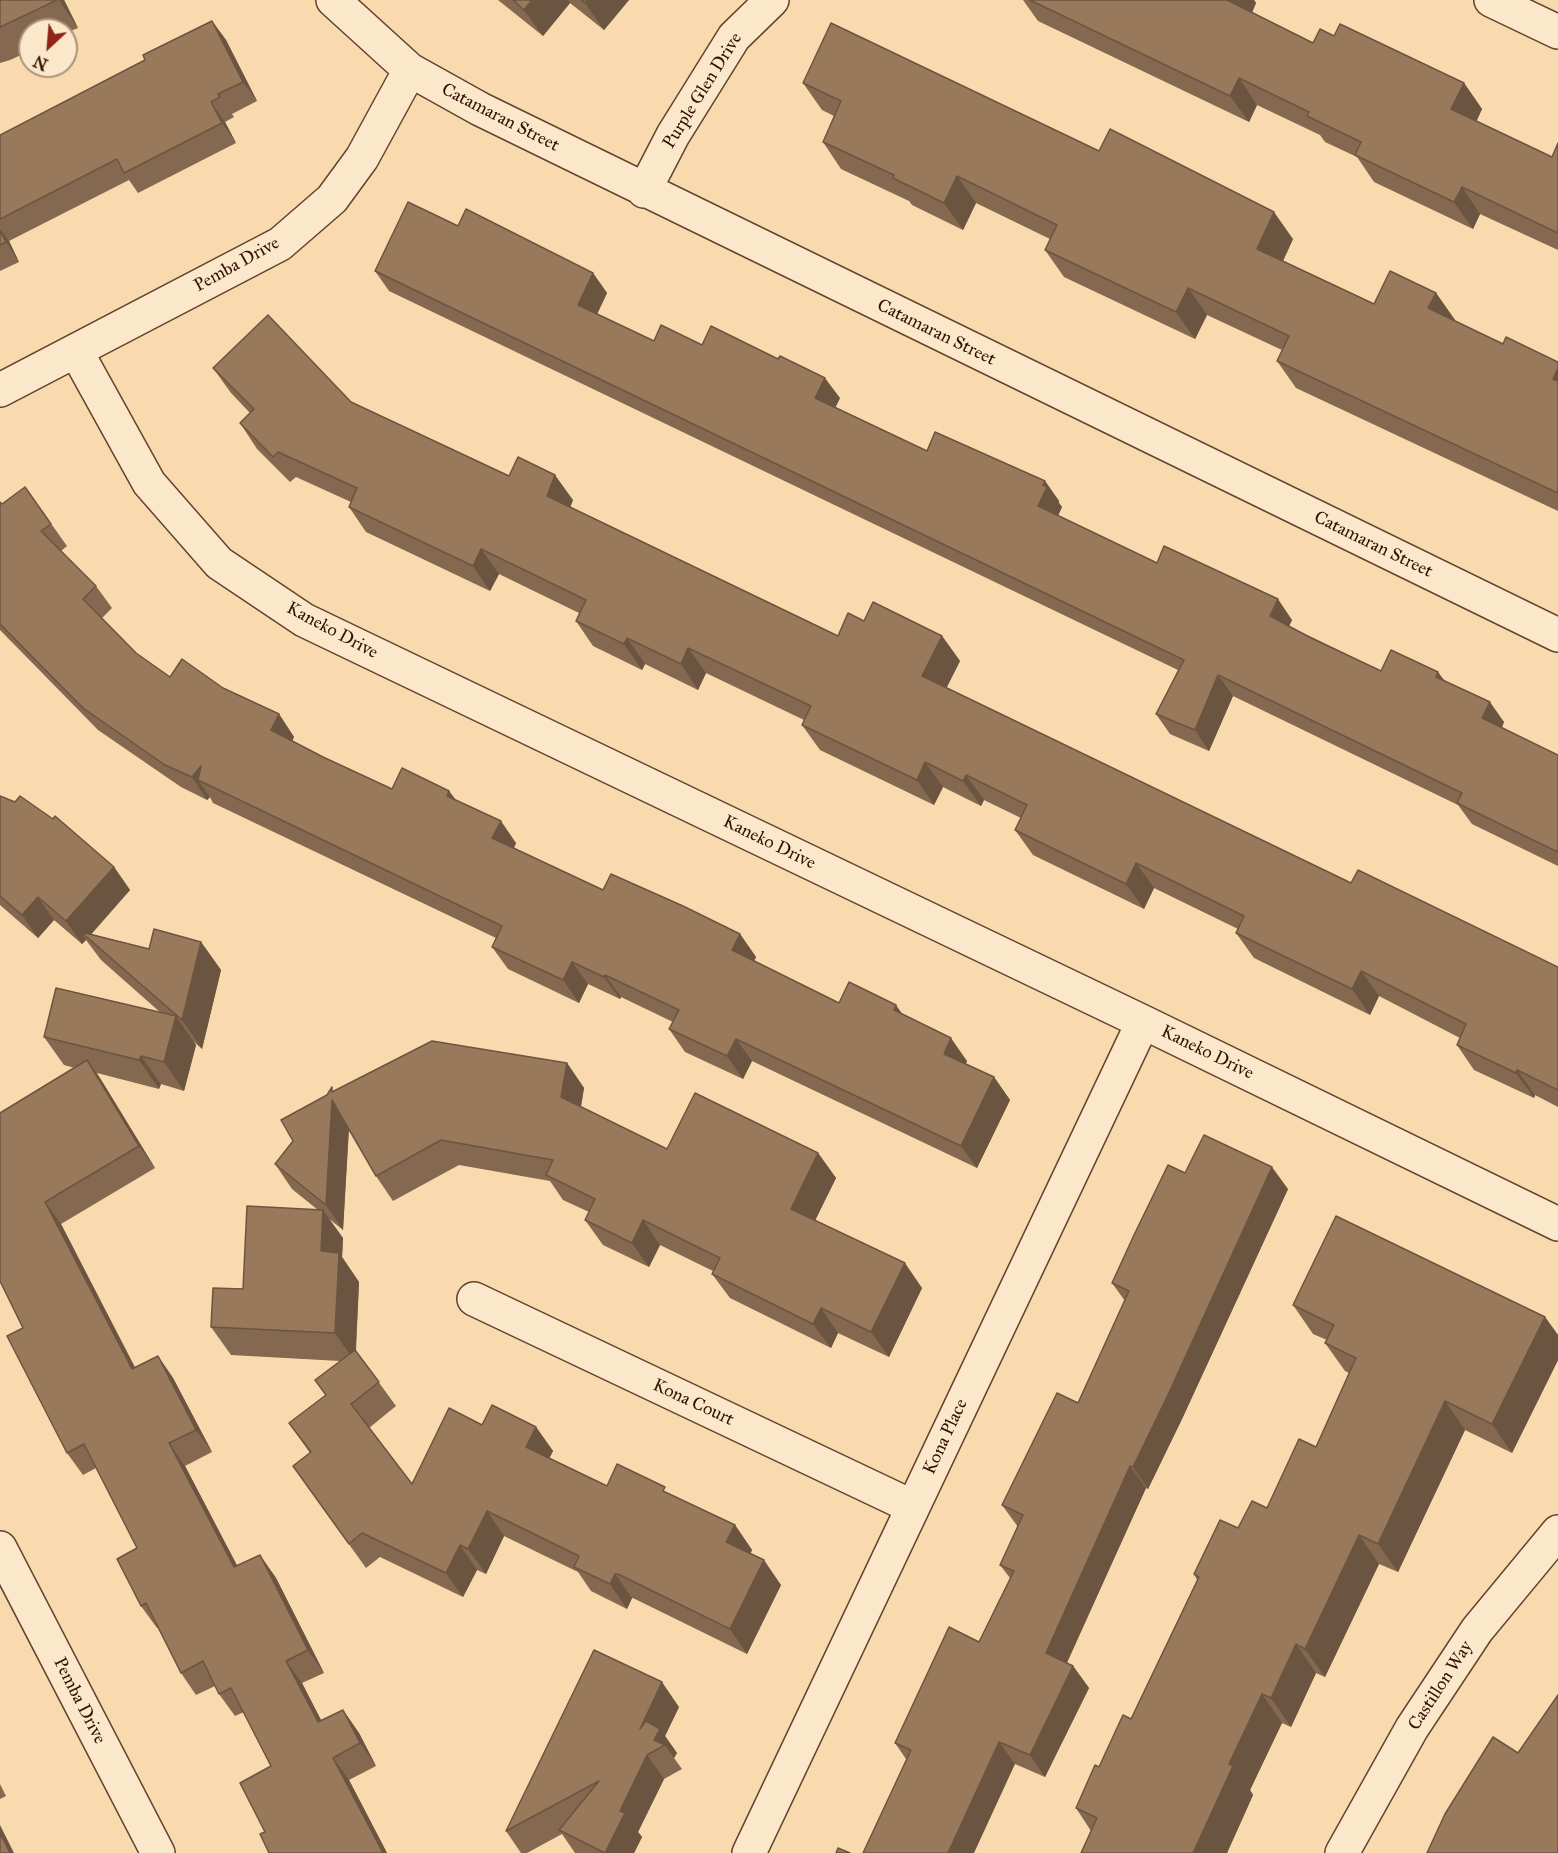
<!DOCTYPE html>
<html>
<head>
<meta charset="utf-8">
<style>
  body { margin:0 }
  #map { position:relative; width:1558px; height:1853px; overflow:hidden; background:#f9daae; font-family:"IM FELL Great Primer",serif }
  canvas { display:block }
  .north { position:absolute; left:18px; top:18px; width:60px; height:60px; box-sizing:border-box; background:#fbe7ca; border:2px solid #ab917b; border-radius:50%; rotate:206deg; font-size:16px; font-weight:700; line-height:24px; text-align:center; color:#321004 }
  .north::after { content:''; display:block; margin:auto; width:21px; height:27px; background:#8f2418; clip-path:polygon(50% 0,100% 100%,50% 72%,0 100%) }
</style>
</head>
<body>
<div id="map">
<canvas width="1558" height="1853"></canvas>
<div class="north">N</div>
</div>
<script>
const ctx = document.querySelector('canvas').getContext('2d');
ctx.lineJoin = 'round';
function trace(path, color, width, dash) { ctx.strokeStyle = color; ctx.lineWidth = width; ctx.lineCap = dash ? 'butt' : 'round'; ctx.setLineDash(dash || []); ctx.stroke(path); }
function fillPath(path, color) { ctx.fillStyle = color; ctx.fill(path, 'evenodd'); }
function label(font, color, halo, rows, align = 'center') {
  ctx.font = font + ' "IM FELL Great Primer",serif'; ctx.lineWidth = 6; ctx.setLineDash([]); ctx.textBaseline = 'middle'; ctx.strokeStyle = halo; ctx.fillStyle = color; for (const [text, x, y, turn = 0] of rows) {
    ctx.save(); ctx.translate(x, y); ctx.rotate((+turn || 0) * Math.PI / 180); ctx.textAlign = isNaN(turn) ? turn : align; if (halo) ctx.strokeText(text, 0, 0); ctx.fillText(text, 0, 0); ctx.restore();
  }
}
const minor = new Path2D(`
  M333 0 410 70 480 109 1558 635
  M1491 0 1558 32
  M644 191 673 135 734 37 772 0
  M76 351 149 483 219 563 304 620 1143 1022 1558 1224
  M0 390 280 244 332 199 362 158 410 70
  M474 1299 913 1507
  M0 1548 158 1853
  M749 1853 1143 1022
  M1342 1853 1412 1728 1477 1630 1558 1532`);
trace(minor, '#64422e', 36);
trace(minor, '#fbe7ca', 33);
fillPath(new Path2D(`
  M0 0H64L78 28 66 33V30H30V51L10 60 0 63Z
  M498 0H629L604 30 570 3 543 36Z
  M1023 0H1254L1256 3 1252 13 1313 43 1334 36 1464 83 1482 109 1476 121 1552 157 1558 143V250L1480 214 1473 229 1374 182 1357 157 1325 142 1320 135 1257 105 1249 122 1038 21Z
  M212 21 226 40 257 101 232 114 234 117 225 122 236 143 138 193 129 180 9 241 19 262 0 271V135L145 60Z
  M803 83 1099 151 1293 239 1283 261 1374 304 1436 293 1455 320 1454 321 1503 344 1558 362V511L1296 388 1277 361 1282 350 1207 315 1195 339 1064 277 1045 250 1050 239 976 203 963 230 912 205 909 201 841 169 823 142 834 116 822 110Z
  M458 226 593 273 607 293 597 314 654 341 702 345 840 398 835 407 927 451 1045 481 1059 501V503L1062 507 1058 516 1157 563 1292 620 1289 626 1381 671 1445 681 1504 722 1502 728 1558 755V866L1472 824 1458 805 1233 696 1209 751 1170 734 1156 714 1178 670 389 291 375 271Z
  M213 368 351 402 509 476 573 500 570 507 838 636 864 621 942 636 960 661 946 688 1351 883 1558 967V1107L1535 1095 1534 1098 1474 1070 1457 1045 1460 1038 1379 996 1370 1015 1254 958 1236 933 1238 929 1154 888 1144 909 1033 855 1015 830 1021 818 984 800 981 806 943 787 934 805 820 750 802 725 804 720 706 673 698 690 645 664 642 670 593 646 576 621 579 613 499 574 490 591 366 532 349 507 351 502 296 477 290 482 257 449 240 423 250 413 231 393Z
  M25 487 67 546 61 551 96 586 112 608 102 618 136 653 170 677 223 688 279 714 294 737 292 741 323 757 392 789 449 791 456 800 516 843 514 848 603 890 740 934 756 957 754 961 839 1003 902 1014 967 1061 966 1064 994 1077 1010 1100 977 1168 752 1061 743 1079 685 1052 669 1029 673 1022 621 997 620 999 588 984 579 1003 508 969 492 947 496 938 213 803 210 797 207 800 181 787 98 730 0 630V502L2 504Z
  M0 796 114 867 130 890 91 934 149 949 201 942 221 970 202 1049 193 1041 196 1045 184 1091 161 1084 159 1089 97 1073 155 1168 61 1224 135 1367 158 1356 173 1378 212 1452 185 1466 237 1566 260 1555 276 1578 324 1673 302 1683 321 1721 343 1710 359 1733 376 1766 349 1780 387 1853H269L265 1832 271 1766 244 1712 235 1716 219 1694 215 1686 196 1695 181 1673 158 1628H157L141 1606 137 1548 96 1468 83 1475 67 1453 23 1328 0 1281 75 1068 64 1065 44 1037 161 1013 101 960 86 940 82 944 54 920 38 938 0 905Z
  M567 1063 584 1088 581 1107 667 1149 818 1153 836 1178 815 1220 922 1288 889 1357 838 1333 831 1348 730 1298 712 1274 713 1271 660 1245 649 1267 603 1245 585 1220 589 1212 563 1200 550 1181 459 1165 393 1201 376 1176 349 1129 343 1230 328 1218 343 1238 342 1257 359 1282 356 1351 396 1406 369 1428 412 1484 482 1425 536 1427 553 1451 549 1458 607 1486 669 1494 735 1525 752 1550 750 1554 781 1585 747 1654 635 1599 632 1598 627 1609 591 1591 578 1572 504 1536 486 1574 477 1570 463 1597 380 1557 366 1568 293 1466 310 1453 289 1423 326 1396 340 1361 231 1355 211 1327 243 1289 318 1210 292 1189 275 1164 335 1091Z
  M1185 1173 1288 1189 1182 1419 1148 1489 1146 1488 1067 1663 1073 1666 1089 1688 1045 1777 1015 1764 906 1759 895 1743 979 1642 1010 1578 1000 1565 1018 1527 1002 1505 1078 1403 1125 1301 1112 1283Z
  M1293 1305 1545 1317 1558 1335V1360L1512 1453 1465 1430 1398 1572 1379 1564 1325 1677 1316 1673 1291 1727 1282 1723 1250 1790 1253 1795 1227 1853H1081L1091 1831 1076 1808 1099 1767 1131 1719 1197 1580 1194 1574 1238 1528 1267 1508 1316 1447 1349 1373 1345 1371 1325 1343 1327 1340 1313 1334Z
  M679 1707 665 1736 677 1753 674 1758 682 1769 664 1779 638 1832 642 1837 634 1853H575L562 1834 527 1853H521L506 1831Z
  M0 1784 6 1796 0 1799Z`), '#84684f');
fillPath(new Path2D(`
  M59 0H64L78 28Z
  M532 0H568L570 3 543 36 524 10Z
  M588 0H629L604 30 585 3Z
  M1227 0H1254L1256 3 1245 27Z
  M212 21 226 40 257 101 243 82Z
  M1239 78 1257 105 1249 122 1230 96Z
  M1464 83 1482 109 1470 136 1451 109Z
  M211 102 225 122 236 143 222 123Z
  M957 176 976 203 963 230 944 203Z
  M1462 187 1480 214 1473 229 1454 202Z
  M1274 212 1293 239 1276 276 1257 249Z
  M0 229 9 241 19 262 6 242 0 231Z
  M593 273 607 293 592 325 578 305Z
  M1188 288 1207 315 1195 339 1176 312Z
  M1436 293 1455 320 1447 335 1428 308Z
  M1558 368V386L1553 379Z
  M825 378 840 398 830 419 815 398Z
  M555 475 573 500 565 521 547 496Z
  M1045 481 1059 501V503L1062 507 1053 526 1038 506 1043 485Z
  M481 549 499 574 490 591 473 566Z
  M1278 599 1292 620 1284 637 1270 616Z
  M942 636 960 661 940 701 922 676Z
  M627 638 645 664 642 670 624 644Z
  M688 648 706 673 698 690 681 664Z
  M1438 672 1453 692 1436 677Z
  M1218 675 1233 696 1209 751 1195 730Z
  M1490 702 1504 722 1496 739 1482 718Z
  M279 714 294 737 287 752 271 730Z
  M925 762 943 787 934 805 917 780Z
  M201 766 198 780 210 797 207 800 192 777Z
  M966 775 984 800 981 806 963 781Z
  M449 791 465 813 447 796Z
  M501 821 516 843 508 860 492 838Z
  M1136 863 1154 888 1144 909 1126 884Z
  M114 867 130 890 88 938 81 932 86 940 82 944 66 921Z
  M38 897 54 920 38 938 22 915Z
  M740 934 756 957 748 973 732 950Z
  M201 942 221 970 202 1049 182 1020Z
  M572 962 588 984 579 1003 563 980Z
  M1361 971 1379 996 1370 1015 1352 989Z
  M605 975 621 997 620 999 604 977Z
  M896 1005 912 1028 894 1010Z
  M176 1016 196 1045 184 1091 164 1062Z
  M951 1038 967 1061 960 1076 944 1054Z
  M736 1039 752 1061 743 1079 727 1056Z
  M141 1056 161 1084 159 1089 139 1060Z
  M87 1060 103 1083 155 1168 139 1146Z
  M567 1063 584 1088 578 1122 561 1097Z
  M1517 1070 1535 1095 1534 1098 1516 1073Z
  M994 1077 1010 1100 977 1168 961 1146Z
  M332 1100 349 1125 343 1230 326 1205Z
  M818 1153 836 1178 809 1233 791 1209Z
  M1272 1167 1288 1189 1182 1419 1148 1489 1133 1467Z
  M45 1202 61 1224 147 1392 132 1369Z
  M323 1210 343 1238 342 1257 359 1282 355 1362 335 1333 321 1251Z
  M643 1220 660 1245 649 1267 632 1243Z
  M905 1263 922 1288 889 1357 871 1332Z
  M821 1308 838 1333 831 1348 813 1324Z
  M1545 1317 1558 1335V1360L1512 1453 1492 1424Z
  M158 1356 173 1378 212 1452 196 1430Z
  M1445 1401 1465 1430 1398 1572 1378 1544Z
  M536 1427 553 1451 543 1471 526 1447Z
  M169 1443 185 1466 250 1590 234 1567Z
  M1130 1466 1146 1488 1061 1675 1046 1653Z
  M487 1511 504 1536 486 1574 468 1549Z
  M735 1525 752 1550 744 1567 726 1542Z
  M1359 1535 1379 1564 1325 1677 1305 1649Z
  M460 1545 477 1570 463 1597 446 1573Z
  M260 1555 276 1578 324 1673 308 1650Z
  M764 1560 781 1585 747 1654 730 1629Z
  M615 1574 632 1598 627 1609 610 1584Z
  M1296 1644 1316 1673 1291 1727 1271 1698Z
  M286 1661 302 1683 334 1745 318 1722Z
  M1073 1666 1089 1688 1045 1777 1030 1755Z
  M662 1682 679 1707 665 1736 677 1753 674 1758 665 1745 660 1748 640 1729Z
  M1262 1694 1282 1723 1250 1790 1253 1795 1227 1853H1193L1229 1764Z
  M343 1710 359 1733 376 1766 360 1743Z
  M999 1742 1015 1764 974 1853H948Z
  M647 1755 664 1779 638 1832 642 1837 634 1853H605L620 1811Z
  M333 1758 349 1780 387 1853H383Z
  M0 1825 14 1853H10L0 1833Z`), '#6b5540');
const building = new Path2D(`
  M0 0H57L0 27Z
  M513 0H532L524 10Z
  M581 0H588L585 3Z
  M1030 0H1227L1313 43 1320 29 1334 36 1340 24 1464 83 1451 109 1552 157 1558 143V233L1462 187 1454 202 1355 155 1361 142 1307 116 1309 112 1239 78 1230 96Z
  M212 21 243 82 218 94 220 97 211 102 222 123 124 173 117 159 0 219V135L145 60 143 55Z
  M831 23 1099 151 1110 129 1274 212 1257 249 1374 304 1390 271 1436 293 1428 308 1503 344 1506 337 1558 362V368L1553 379 1558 381V493L1277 361 1289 336 1188 288 1176 312 1045 250 1057 225 957 176 944 203 893 178 894 175 823 142 841 101 803 83Z
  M408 202 458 226 466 209 593 273 578 305 654 341 661 325 702 345 711 326 778 359 780 356 825 378 815 398 927 451 935 432 1045 481 1043 485 1047 487 1038 506 1107 539 1157 563 1164 546 1278 599 1270 616 1309 637 1381 671 1391 650 1438 672 1436 677 1490 702 1482 718 1558 755V852L1457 803 1462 793 1218 675 1195 730 1156 714 1184 660 375 271Z
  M0 231 6 242 0 245Z
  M268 315 351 402 509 476 518 457 555 475 547 496 838 636 848 613 864 621 873 602 942 636 922 676 1351 883 1358 870 1558 967V1090L1517 1070 1516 1073 1457 1045 1466 1024 1361 971 1352 989 1236 933 1244 916 1136 863 1126 884 1015 830 1027 805 966 775 963 781 925 762 917 780 802 725 811 706 688 648 681 664 627 638 624 644 576 621 586 600 481 549 473 566 349 507 357 488 278 452 273 457 240 423 254 409 213 368Z
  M25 487 51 524 41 531 96 586 83 599 136 653 170 677 182 659 223 688 279 714 271 730 323 757 392 789 402 768 449 791 447 796 501 821 492 838 603 890 611 874 683 906 740 934 732 950 839 1003 849 982 896 1005 894 1010 951 1038 944 1054 994 1077 961 1146 736 1039 727 1056 669 1029 679 1010 605 975 604 977 572 962 563 980 492 947 502 926 198 780 201 766 192 777 165 765 83 708 0 624V502L2 504Z
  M0 796 15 802 20 796 53 819 55 816 114 867 66 921 38 897 22 915 0 896Z
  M154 929 201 942 182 1020 81 932 149 949Z
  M56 988 176 1016 164 1062 141 1056 139 1060 44 1037Z
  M432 1041 567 1063 561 1097 667 1149 695 1093 818 1153 791 1209 905 1263 871 1332 821 1308 813 1324 712 1274 720 1258 643 1220 632 1243 585 1220 595 1199 546 1175 553 1160 441 1140 376 1176 332 1100 326 1205 275 1164 293 1141 281 1120 327 1095 332 1087V1092Z
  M87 1060 139 1146 45 1202 132 1369 158 1356 196 1430 169 1443 234 1567 260 1555 308 1650 286 1661 318 1722 343 1710 360 1743 333 1758 383 1853H269L260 1834 265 1832 240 1783 271 1766 231 1688 219 1694 203 1661 181 1673 146 1603 141 1606 117 1559 137 1548 84 1444 67 1453 7 1336 23 1328 0 1281V1113Z
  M1204 1135 1272 1167 1167 1397 1133 1467 1130 1466 1046 1653 1073 1666 1030 1755 999 1742 948 1853H863L911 1750 895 1743 949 1627 979 1642 1014 1571 1000 1565 1023 1515 1002 1505 1057 1393 1078 1403 1129 1291 1112 1283 1134 1235 1168 1165 1185 1173Z
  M247 1206 323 1210 321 1251 339 1253 335 1333 211 1327 213 1288 243 1289Z
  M1336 1216 1545 1317 1492 1424 1445 1401 1378 1544 1359 1535 1305 1649 1296 1644 1271 1698 1262 1694 1229 1764 1233 1766 1193 1853H1081L1097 1818 1076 1808 1095 1765 1099 1767 1123 1715 1131 1719 1199 1577 1194 1574 1220 1520 1238 1528 1252 1501 1267 1508 1299 1439 1316 1447 1356 1358 1325 1343 1334 1325 1293 1305Z
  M355 1350 379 1382 351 1404 412 1484 449 1408 482 1425 492 1405 536 1427 526 1447 607 1486 617 1464 665 1487 663 1491 735 1525 726 1542 764 1560 730 1629 618 1574H615L610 1584 574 1567 579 1556 487 1511 468 1549 460 1545 446 1573 362 1533 349 1544 293 1466 311 1452 289 1423 326 1395 315 1380Z
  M594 1650 662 1682 640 1729 646 1721 660 1729 654 1740 665 1745 647 1755 620 1811 625 1813 605 1853 559 1830 599 1781 506 1831Z
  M1558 1695V1853H1427L1445 1814 1493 1737 1518 1753Z
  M0 1833 10 1853H0Z
  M838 1848 850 1853H836Z`);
fillPath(building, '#99795c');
trace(building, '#6b5540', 1.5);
label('18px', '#321004', '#fbe7ca', [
  ["Purple Glen Drive",703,91,-58],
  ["Catamaran Street",500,118,27],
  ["Pemba Drive",237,265,-29],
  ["Catamaran Street",936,333,26],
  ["Catamaran Street",1373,545,26],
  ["Kaneko Drive",332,631,28],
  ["Kaneko Drive",769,843,26],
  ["Kaneko Drive",1207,1053,26],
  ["Kona Court",693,1403,25],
  ["Kona Place",946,1437,-65],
  ["Castillon Way",1441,1686,-57],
  ["Pemba Drive",79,1701,63]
]);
</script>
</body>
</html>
